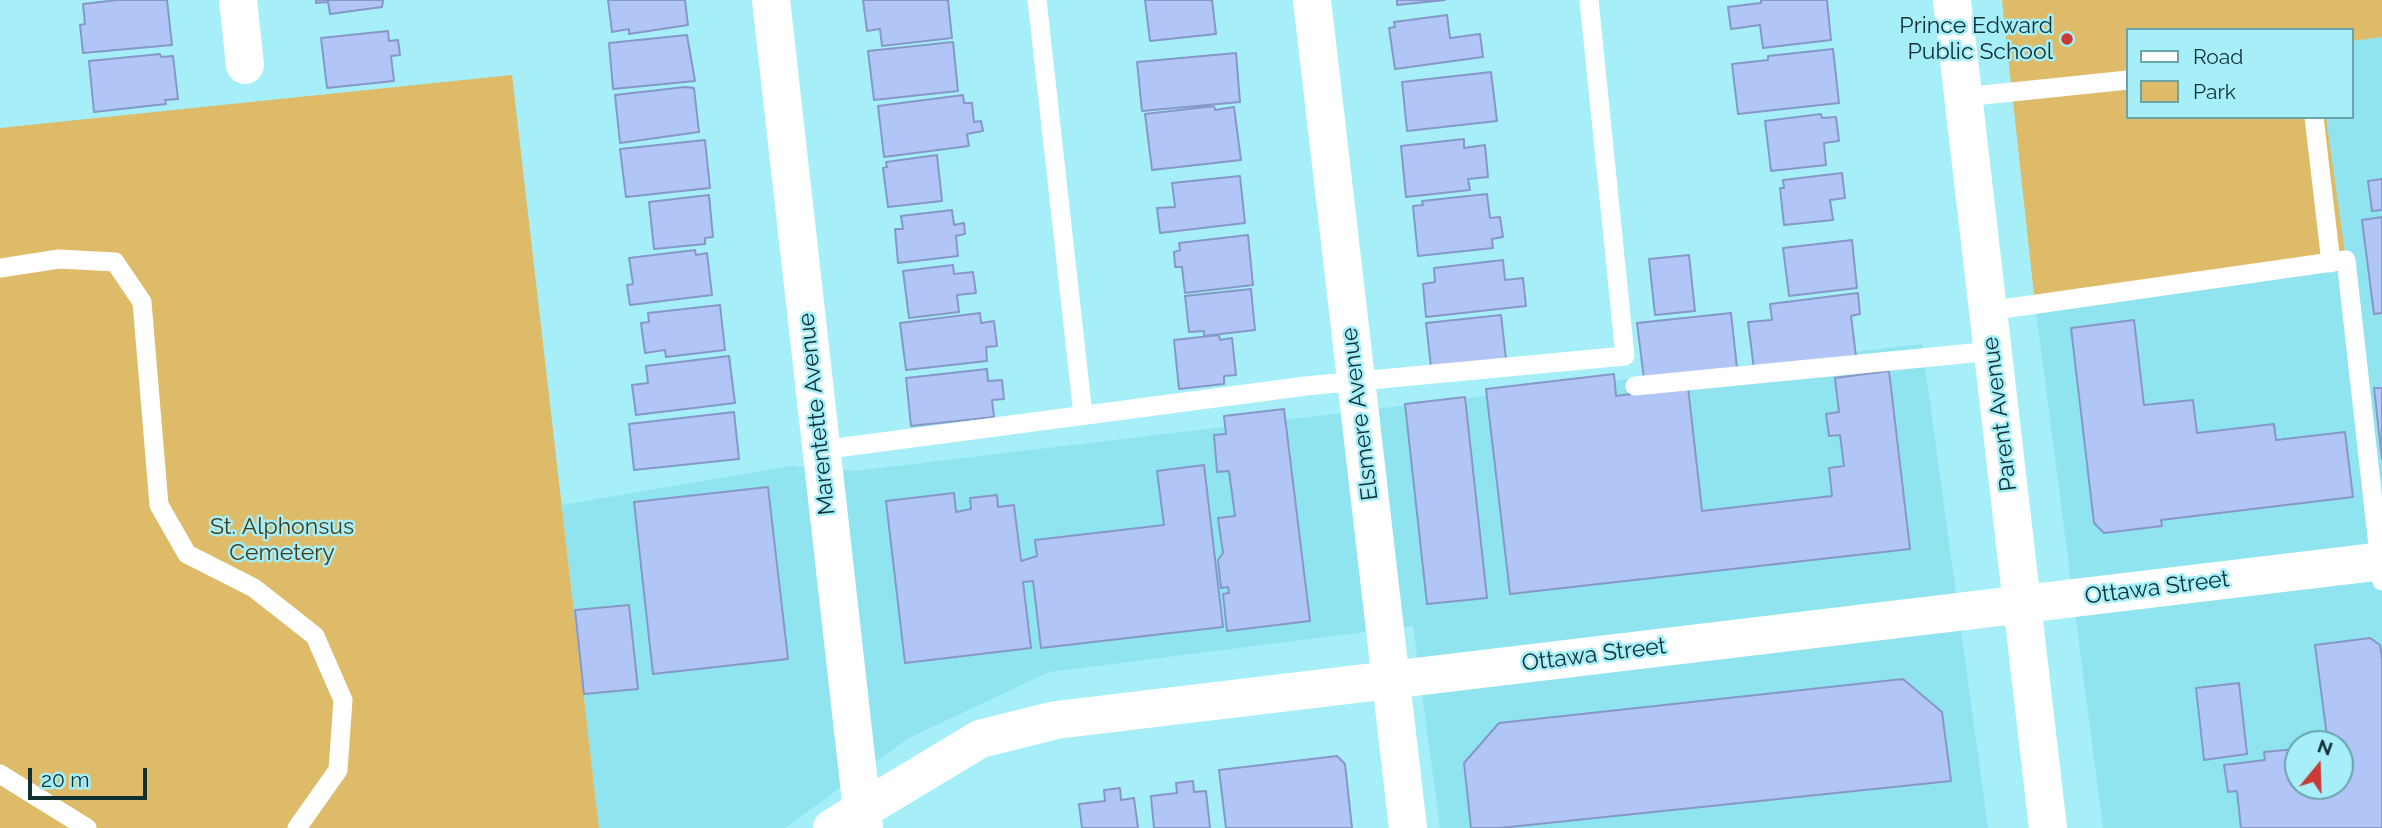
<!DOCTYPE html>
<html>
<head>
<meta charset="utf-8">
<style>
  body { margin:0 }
  #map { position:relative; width:2382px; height:828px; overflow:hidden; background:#a6eff9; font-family:Raleway,sans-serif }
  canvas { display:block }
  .legend { position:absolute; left:2126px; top:28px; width:228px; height:91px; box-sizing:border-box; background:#a6eff9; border:2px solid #6aa3aa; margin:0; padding:9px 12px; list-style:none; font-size:21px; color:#113034 }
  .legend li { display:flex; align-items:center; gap:14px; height:35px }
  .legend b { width:35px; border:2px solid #6aa3aa }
  .north { position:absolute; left:2284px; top:730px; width:70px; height:70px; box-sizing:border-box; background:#a6eff9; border:2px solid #6aa3aa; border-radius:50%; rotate:19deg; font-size:19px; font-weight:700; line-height:28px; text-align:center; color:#113034 }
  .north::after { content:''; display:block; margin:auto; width:24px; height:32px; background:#c93b34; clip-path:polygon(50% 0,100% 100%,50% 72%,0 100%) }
  .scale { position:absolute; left:28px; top:768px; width:119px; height:32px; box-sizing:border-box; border:4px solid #113034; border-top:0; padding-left:9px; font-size:21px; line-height:24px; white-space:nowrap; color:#113034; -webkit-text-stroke:5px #a6eff9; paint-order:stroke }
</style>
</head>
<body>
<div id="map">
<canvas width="2382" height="828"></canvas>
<ul class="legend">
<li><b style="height:9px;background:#fff"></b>Road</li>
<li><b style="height:19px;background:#ddbb69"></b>Park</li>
</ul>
<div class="north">N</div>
<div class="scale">20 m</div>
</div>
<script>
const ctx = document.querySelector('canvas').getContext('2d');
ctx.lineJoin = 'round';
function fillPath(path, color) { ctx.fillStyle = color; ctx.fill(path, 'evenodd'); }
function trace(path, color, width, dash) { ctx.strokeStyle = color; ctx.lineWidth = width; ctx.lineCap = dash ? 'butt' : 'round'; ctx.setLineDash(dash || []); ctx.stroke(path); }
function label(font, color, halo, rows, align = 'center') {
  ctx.font = font + ' Raleway,sans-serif'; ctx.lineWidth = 5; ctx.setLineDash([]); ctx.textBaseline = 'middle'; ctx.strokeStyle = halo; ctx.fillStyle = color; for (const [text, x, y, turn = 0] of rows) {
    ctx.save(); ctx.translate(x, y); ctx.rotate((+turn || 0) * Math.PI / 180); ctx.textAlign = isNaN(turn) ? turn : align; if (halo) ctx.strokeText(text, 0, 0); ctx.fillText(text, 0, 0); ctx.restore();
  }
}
fillPath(new Path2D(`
  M2002 0H2382V828H2103L2035 304 2345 260 2326 117H2352V30H2128L2010 77ZM2298 744H2340V786H2298Z
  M1922 344 1988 828H1440L1413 626 1049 672 909 738 785 828H599L562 505 791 466 854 471Z`), '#90e4f0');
fillPath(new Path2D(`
  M2002 0H2382V37L2352 41V30H2128V117H2326L2346 260 2035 304Z
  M512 75 599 828H0V128Z`), '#ddbb69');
const building = new Path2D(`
  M117 0H167L172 45 83 53 80 25 85 24 83 4Z
  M316 0H383L382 7 330 14 328 2 316 3Z
  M608 0H685L688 25 629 34V29L612 32Z
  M863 0H948L952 38 882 46 880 29 867 31Z
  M1145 0H1212L1216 34 1150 41Z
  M1397 0H1445L1397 5Z
  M1761 0H1827L1831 40 1763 48 1760 25 1731 29 1728 7 1761 3Z
  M1447 15 1450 38 1480 34 1483 57 1395 69 1389 28 1395 27 1394 22Z
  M388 31 389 41 398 40 400 55 391 56 394 81 327 88 321 38Z
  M687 35 695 81 613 89 609 43Z
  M953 42 958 91 874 100 868 51Z
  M1833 49 1839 103 1738 114 1732 64 1768 60V56Z
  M1236 53 1240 102 1142 111 1137 62Z
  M160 54 161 57 173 56 178 99 165 100 166 104 94 112 89 61Z
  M1491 72 1497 121 1407 131 1402 82Z
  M685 87 694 88 699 132 620 143 615 95Z
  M963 95 964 103H972L974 122 981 121 983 131 967 134 969 146 884 157 878 106Z
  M1214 106 1215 110 1234 107 1241 160 1152 170 1145 114Z
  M1821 114 1822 118 1836 117 1839 141 1824 143 1826 165 1771 171 1765 121Z
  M1464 139V148L1485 145 1488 177 1468 179 1470 190 1406 197 1401 146Z
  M705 140 710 188 626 197 620 149Z
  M937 155 942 201 888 207 883 168 887 167 886 162Z
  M1842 173 1845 198 1830 200 1833 220 1784 225 1780 188H1784L1783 180Z
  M1240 176 1245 223 1160 233 1157 208 1175 207 1172 183Z
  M2382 179V210L2372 211 2368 181Z
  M1487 194 1490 218 1500 217 1503 237 1492 239 1493 248 1418 256 1413 206 1423 205 1422 201Z
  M709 195 713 237 705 238V244L654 249 649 202Z
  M952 210 954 225 964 223 965 234 956 236 958 256 898 263 895 229H903L901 216Z
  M2382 217V313L2374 314 2362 220Z
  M1248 235 1253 285 1185 293 1182 267H1175L1174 252 1180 250 1179 243Z
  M1852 240 1857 288 1789 296 1783 248Z
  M695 250 696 255 707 253 712 295 630 305 627 285 633 284 629 258Z
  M1689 255 1695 311 1655 315 1649 259Z
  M1503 260 1505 280 1523 278 1526 306 1426 317 1423 284 1435 282 1434 268Z
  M953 265 954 274 973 272 976 293 957 295 959 312 909 318 903 271Z
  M1251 289 1255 330 1204 336V331L1189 332 1185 296Z
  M1858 293 1860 314 1851 316 1856 356 1754 369 1748 322 1772 320 1770 304Z
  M720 305 725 350 666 357 665 350 645 353 641 323 649 322 648 313Z
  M980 313 981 323 994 321 997 346 986 347 987 361 906 370 900 323Z
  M1731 313 1737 368 1644 379 1637 323Z
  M1501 315 1506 359 1431 367 1426 323Z
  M2134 320 2144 405 2193 400 2197 433 2274 424 2276 440 2345 432 2353 497 2161 520 2162 526 2104 533 2094 523 2071 328Z
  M1219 335 1220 340 1232 338 1236 375 1224 376V384L1179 389 1174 340Z
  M729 356 735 403 636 415 632 385 648 383 646 366Z
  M987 369 988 381 1002 380 1004 399 992 400 994 417 911 426 906 378Z
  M1889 371 1910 549 1510 594 1486 389 1614 374 1616 396 1688 387 1702 511 1832 496 1829 468 1844 466 1840 435 1829 436 1826 414 1839 412 1835 378Z
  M2374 388H2382V459Z
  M1465 397 1487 598 1427 604 1405 404Z
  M1284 409 1310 621 1227 631 1223 594 1229 593 1228 587 1221 588 1218 560 1223 553 1218 518 1235 516 1229 471 1217 472 1214 435 1226 434 1224 416Z
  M734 412 739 459 634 470 629 424Z
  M1204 465 1223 627 1041 648 1033 581 1023 582 1031 648 905 663 886 501 954 493 956 512 971 509 970 498 997 495 998 507 1014 505 1021 561 1037 556 1035 540 1164 525 1157 471Z
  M768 487 788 659 653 674 634 502Z
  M629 605 638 689 584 694 575 610Z
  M2370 638 2380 645 2382 659V828H2241L2237 791 2228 792 2224 765 2265 760 2264 752 2295 749V756H2298V786H2340V744H2328L2315 645Z
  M1903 679 1942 712 1951 781 1500 828H1471L1464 763 1499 723Z
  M2239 683 2247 754 2204 760 2196 688Z
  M1337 756 1345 764 1352 828H1226L1219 770Z
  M1193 781 1194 792 1206 791 1210 828H1154L1151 796 1177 793 1176 783Z
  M1120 788 1121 800 1134 798 1138 828H1082L1079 804 1105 801 1104 790Z`);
fillPath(building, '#b1c5f6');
trace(building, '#8598c7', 2);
trace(new Path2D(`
  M1037 0 1083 415
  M1964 97 2128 80
  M2314 117 2331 263
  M0 268 59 259 115 262 142 302 159 505 187 554 254 588 315 636 343 700 338 770 297 828
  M1988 311 2346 260 2382 581
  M1635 386 1993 351
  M821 450 1306 386 1625 356 1589 0
  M0 774 87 828`), '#fff', 19);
trace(new Path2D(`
  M238 0 245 65
  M771 0 864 828
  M1312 0 1408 828`), '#fff', 38);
trace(new Path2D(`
  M1952 0 2048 828
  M832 828 980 739 1056 720 2382 561`), '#fff', 38);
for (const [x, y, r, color] of [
  [2067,39,7,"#c93b34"]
]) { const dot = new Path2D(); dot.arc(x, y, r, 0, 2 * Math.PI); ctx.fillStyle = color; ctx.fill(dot); trace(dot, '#a6eff9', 2.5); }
label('23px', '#113034', '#a6eff9', [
  ["Prince Edward",2053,26],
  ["Public School",2053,52]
], 'right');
label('23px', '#113034', '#a6eff9', [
  ["Marentette Avenue",817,414,-96],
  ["Elsmere Avenue",1360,414,-97],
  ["Parent Avenue",2000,414,-97],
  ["Ottawa Street",2157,588,-7],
  ["Ottawa Street",1594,655,-7]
]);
label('23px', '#4a3a12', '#a6eff9', [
  ["St. Alphonsus",282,527],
  ["Cemetery",282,553]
]);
</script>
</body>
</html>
